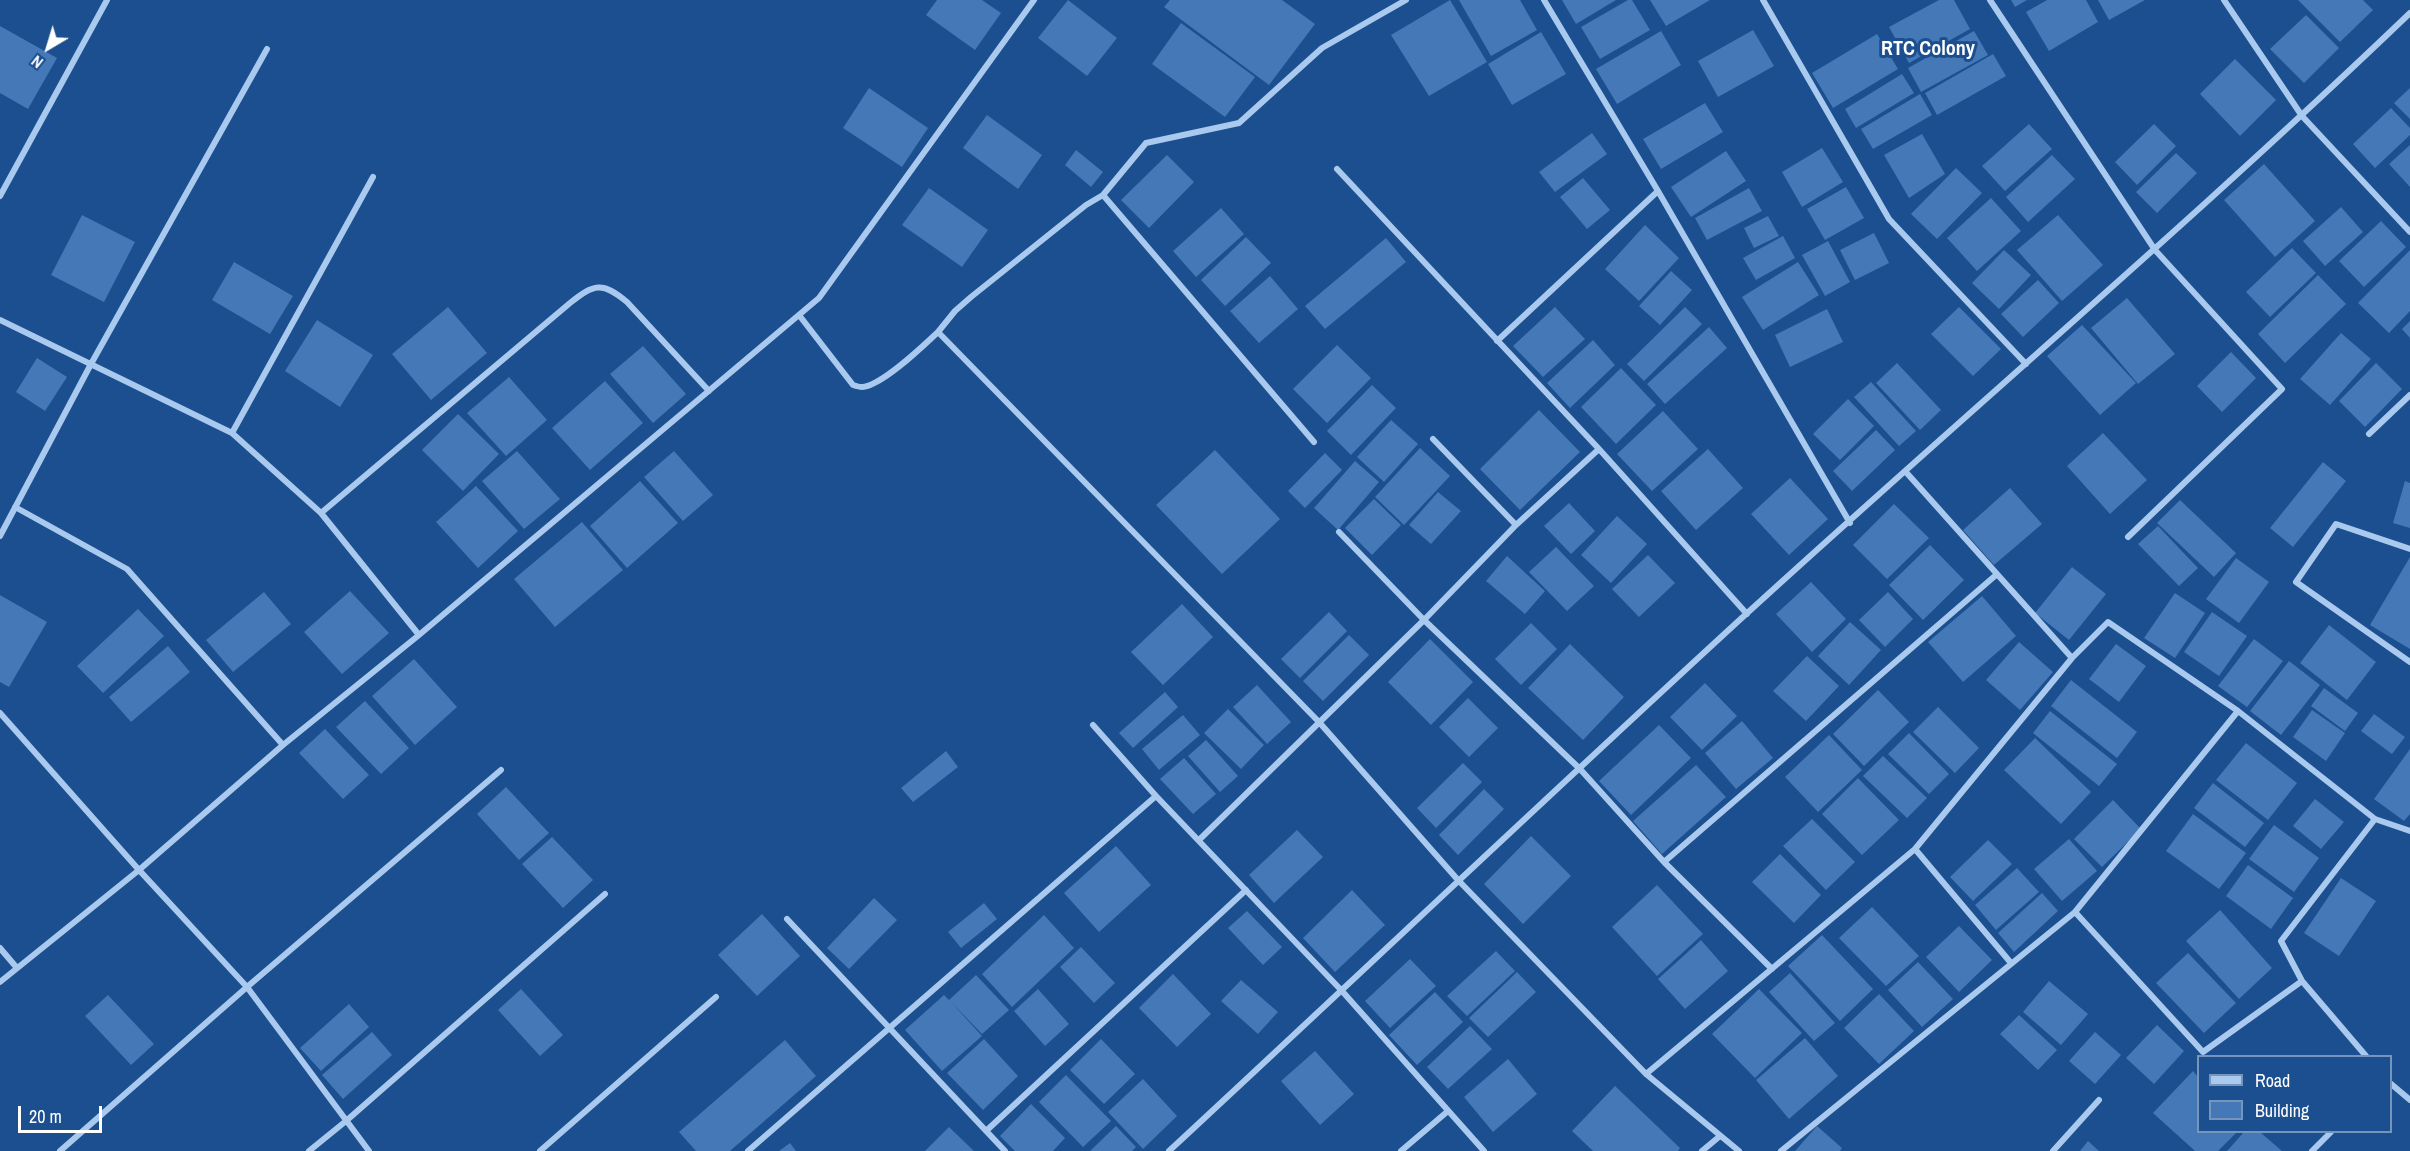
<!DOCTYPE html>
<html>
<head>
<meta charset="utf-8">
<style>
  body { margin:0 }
  #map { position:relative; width:2410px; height:1151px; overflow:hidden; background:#1b4f8f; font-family:"Archivo Narrow",sans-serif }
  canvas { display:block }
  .legend { position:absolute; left:2197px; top:1055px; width:195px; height:78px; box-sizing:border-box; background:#1b4f8f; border:2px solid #7695bc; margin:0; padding:8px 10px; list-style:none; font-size:18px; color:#fff }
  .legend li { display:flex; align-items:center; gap:12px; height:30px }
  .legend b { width:30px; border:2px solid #7695bc }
  .north { position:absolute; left:18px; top:18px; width:60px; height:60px; -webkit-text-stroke:4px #1b4f8f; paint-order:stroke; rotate:218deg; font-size:16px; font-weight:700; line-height:24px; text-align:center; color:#fff }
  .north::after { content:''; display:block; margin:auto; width:21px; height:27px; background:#fff; clip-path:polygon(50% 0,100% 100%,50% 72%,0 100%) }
  .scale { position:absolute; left:18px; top:1106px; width:84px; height:27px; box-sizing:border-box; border:3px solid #fff; border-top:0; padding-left:8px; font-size:18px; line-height:21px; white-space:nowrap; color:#fff; -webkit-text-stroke:4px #1b4f8f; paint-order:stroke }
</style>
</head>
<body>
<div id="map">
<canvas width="2410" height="1151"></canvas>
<ul class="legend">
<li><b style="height:8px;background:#a9c9ee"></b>Road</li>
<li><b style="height:16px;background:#4478b7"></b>Building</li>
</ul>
<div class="north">N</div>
<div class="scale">20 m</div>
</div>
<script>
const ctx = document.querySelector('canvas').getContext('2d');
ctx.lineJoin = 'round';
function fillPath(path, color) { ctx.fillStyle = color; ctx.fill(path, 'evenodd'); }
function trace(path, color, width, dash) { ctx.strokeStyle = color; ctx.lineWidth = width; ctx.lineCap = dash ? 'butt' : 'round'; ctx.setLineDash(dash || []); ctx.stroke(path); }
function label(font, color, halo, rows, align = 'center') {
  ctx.font = font + ' "Archivo Narrow",sans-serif'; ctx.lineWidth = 6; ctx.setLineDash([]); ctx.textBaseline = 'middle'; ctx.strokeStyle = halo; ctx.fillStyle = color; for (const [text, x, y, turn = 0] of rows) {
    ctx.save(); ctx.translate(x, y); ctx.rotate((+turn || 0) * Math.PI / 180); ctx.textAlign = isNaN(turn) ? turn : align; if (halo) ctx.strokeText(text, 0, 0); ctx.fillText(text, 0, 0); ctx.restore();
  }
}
fillPath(new Path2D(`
  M937 0H982L1001 13 975 50 926 15Z
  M1068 0 1117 38 1087 76 1038 38Z
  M1170 0H1282L1315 24 1269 85 1164 7Z
  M1450 0 1487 62 1429 96 1391 35Z
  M1459 0H1520L1537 30 1491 56Z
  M1562 0H1616L1576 24Z
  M1628 0H1632L1650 30 1600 59 1581 27Z
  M1650 0H1710L1666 26Z
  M1939 0H1954L1970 29 1909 63 1889 27Z
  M2011 0H2027L2015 7Z
  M2047 0H2086L2098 22 2049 51 2026 12Z
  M2098 0H2145L2109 20Z
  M2298 0H2363L2373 10 2340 42Z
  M2306 15 2339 48 2304 83 2270 49Z
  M1181 23 1255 77 1225 117 1152 64Z
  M0 26 57 58 28 109 0 93Z
  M1753 30 1774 66 1718 97 1698 61Z
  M1661 31 1681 65 1617 104 1596 69Z
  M1974 31 1988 55 1921 92 1908 68Z
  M1541 32 1566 74 1512 105 1488 64Z
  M1877 34 1898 69 1833 108 1812 73Z
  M1993 54 2006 76 1937 115 1925 93Z
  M2235 59 2276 100 2240 136 2200 94Z
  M1902 74 1914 93 1856 128 1845 109Z
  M869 88 928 128 902 167 843 128Z
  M2410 88V119L2394 103Z
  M1920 94 1932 115 1873 149 1861 129Z
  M1705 103 1723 132 1661 169 1643 139Z
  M2391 108 2410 128V135L2375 168 2353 144Z
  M987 115 1042 155 1018 189 963 148Z
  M2029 124 2052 149 2005 191 1982 166Z
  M2154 124 2176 146 2137 185 2115 162Z
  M1592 133 1607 154 1555 192 1539 172Z
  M1922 134 1945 174 1909 198 1884 155Z
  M2410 145V187L2389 164Z
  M1822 148 1843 182 1802 207 1782 172Z
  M1076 150 1103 172 1091 187 1065 165Z
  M1726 151 1746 181 1691 217 1671 187Z
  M2176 153 2197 173 2157 213 2136 192Z
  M1167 155 1194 182 1149 228 1121 200Z
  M2052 155 2075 179 2028 222 2006 197Z
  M2264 164 2315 221 2275 257 2224 200Z
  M1956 168 1982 193 1937 239 1911 214Z
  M1583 178 1610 210 1587 229 1560 197Z
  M1846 187 1864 218 1825 240 1807 209Z
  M929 188 988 230 962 267 902 225Z
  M1749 188 1762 211 1707 240 1695 218Z
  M1991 198 2021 231 1977 271 1947 238Z
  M2341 207 2363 232 2325 266 2303 241Z
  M1221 208 1244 234 1196 277 1173 251Z
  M82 215 135 242 104 302 51 275Z
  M2058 215 2103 265 2062 301 2017 250Z
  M1768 216 1779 236 1754 248 1744 228Z
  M2381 221 2406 247 2364 287 2339 261Z
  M1645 225 1679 258 1639 301 1605 269Z
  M1874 233 1889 263 1855 280 1840 250Z
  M1783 236 1795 258 1756 280 1743 258Z
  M1246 237 1271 263 1225 306 1201 280Z
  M1386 238 1406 262 1325 329 1305 306Z
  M1828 241 1850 282 1825 296 1802 255Z
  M2292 248 2316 273 2270 317 2246 292Z
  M2004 250 2031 275 1999 309 1972 283Z
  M2410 250V311L2389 333 2358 303Z
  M234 262 293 296 270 334 212 300Z
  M1798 262 1819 295 1763 330 1742 297Z
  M1671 271 1692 290 1660 325 1639 306Z
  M2318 275 2346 304 2285 363 2258 334Z
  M1270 276 1298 309 1259 343 1230 311Z
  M2038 280 2059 303 2023 337 2001 314Z
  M2127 298 2175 354 2138 384 2091 328Z
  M448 307 487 353 431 400 392 354Z
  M1555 307 1585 339 1543 377 1513 346Z
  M1685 307 1702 324 1644 381 1627 364Z
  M1959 307 2001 349 1973 376 1931 334Z
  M1827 309 1843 342 1790 367 1775 335Z
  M317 320 373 355 340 407 285 371Z
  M2410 321V338L2402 329Z
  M2082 325 2136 383 2100 415 2047 356Z
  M1709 327 1727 348 1665 404 1647 384Z
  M2341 333 2371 359 2330 405 2300 379Z
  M1593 340 1615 365 1570 408 1547 383Z
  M1337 345 1371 378 1327 423 1293 389Z
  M643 346 686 394 653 423 610 374Z
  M2231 352 2256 378 2222 412 2197 386Z
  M37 358 67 377 45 411 16 392Z
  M1897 363 1941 410 1920 430 1876 383Z
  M2376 363 2402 389 2365 427 2339 401Z
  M1621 368 1656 405 1616 444 1581 407Z
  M509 377 547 420 506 456 467 413Z
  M605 381 643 423 590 470 552 428Z
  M1871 382 1916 431 1899 446 1854 397Z
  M1372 385 1396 408 1351 455 1327 431Z
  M1848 399 1874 426 1840 460 1813 434Z
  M1539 410 1580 452 1520 510 1480 469Z
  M1663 411 1698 449 1652 491 1617 454Z
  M458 414 499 454 463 491 422 450Z
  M1391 420 1418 444 1384 482 1357 457Z
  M1876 430 1895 450 1852 491 1833 471Z
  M2103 433 2147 480 2110 514 2067 466Z
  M1420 448 1450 476 1404 525 1375 497Z
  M1708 449 1743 488 1696 530 1661 491Z
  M1215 450 1280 519 1222 574 1156 505Z
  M517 451 560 499 524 529 482 481Z
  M674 451 713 495 683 521 644 477Z
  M1325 453 1342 470 1305 508 1288 491Z
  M1355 461 1379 482 1338 530 1314 508Z
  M2323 462 2346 481 2293 547 2270 528Z
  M1790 478 1828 519 1789 555 1751 514Z
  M640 481 678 523 627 568 590 526Z
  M2405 481 2410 483V528L2393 523Z
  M476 486 518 531 478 568 436 522Z
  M2010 488 2042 524 1994 565 1963 530Z
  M1438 492 1461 511 1431 544 1409 525Z
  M1374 499 1401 525 1372 555 1345 528Z
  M2180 500 2236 553 2214 577 2157 523Z
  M1569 503 1595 531 1571 554 1544 526Z
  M1894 504 1929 538 1887 579 1853 545Z
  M1617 516 1647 544 1611 583 1581 555Z
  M582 522 623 570 555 627 514 579Z
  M2158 526 2198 568 2179 586 2138 544Z
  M1930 545 1964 580 1923 620 1889 585Z
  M1556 547 1594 586 1567 611 1529 572Z
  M1648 555 1675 583 1639 617 1612 589Z
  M1507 556 1545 591 1525 614 1486 581Z
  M2410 557V649L2370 625Z
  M2236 558 2269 582 2239 623 2206 599Z
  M2072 567 2106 594 2069 640 2035 613Z
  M1811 582 1846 619 1812 652 1776 614Z
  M350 591 389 633 342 674 304 632Z
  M264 592 291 624 233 672 206 640Z
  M1888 592 1913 619 1885 647 1859 620Z
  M2175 593 2205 613 2175 658 2144 638Z
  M0 595 47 622 9 687 0 682Z
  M1982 596 2016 636 1963 682 1928 642Z
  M1182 604 1213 637 1163 685 1131 652Z
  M138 609 164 636 103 693 77 666Z
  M1329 612 1347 631 1300 678 1281 659Z
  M2212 612 2247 636 2219 676 2184 652Z
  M1850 622 1881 650 1849 685 1818 656Z
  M1531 623 1557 649 1521 685 1495 659Z
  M2329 625 2376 662 2347 700 2300 663Z
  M1349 635 1369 655 1323 701 1303 681Z
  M1430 639 1473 682 1431 725 1388 682Z
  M2254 639 2283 661 2247 707 2218 686Z
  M2019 642 2053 672 2020 710 1986 680Z
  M1570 644 1624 697 1583 740 1528 688Z
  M2116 644 2146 666 2119 702 2089 679Z
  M168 646 190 672 131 722 109 697Z
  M1807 656 1839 686 1806 721 1773 691Z
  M414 659 457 707 415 745 372 696Z
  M2289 661 2320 685 2281 735 2250 711Z
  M2071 680 2137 732 2117 758 2051 706Z
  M1705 683 1737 716 1702 750 1670 717Z
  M1257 685 1291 722 1267 744 1233 707Z
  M2324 688 2358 713 2345 731 2311 706Z
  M1878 690 1909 722 1864 766 1833 734Z
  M1165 692 1178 707 1133 748 1119 733Z
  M1468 698 1498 728 1469 757 1439 727Z
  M365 701 409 748 381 774 336 727Z
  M1938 707 1979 748 1955 773 1913 732Z
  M1228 709 1264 745 1241 769 1204 733Z
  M2312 710 2345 733 2326 761 2293 737Z
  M2050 711 2117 764 2099 786 2033 733Z
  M2374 714 2405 737 2392 754 2361 731Z
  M1183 715 1200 735 1159 770 1142 749Z
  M1742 721 1773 758 1736 789 1705 753Z
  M1659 725 1691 758 1631 815 1599 781Z
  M325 729 369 775 343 799 299 753Z
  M1909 733 1949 774 1929 794 1888 754Z
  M1829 735 1862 770 1818 812 1785 777Z
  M2035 738 2091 792 2061 824 2004 770Z
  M1206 740 1238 776 1220 792 1188 756Z
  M2246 743 2297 783 2268 820 2216 780Z
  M2410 749V814L2404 821 2374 799Z
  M946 751 958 767 913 802 901 788Z
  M1883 756 1927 798 1907 818 1863 776Z
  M1184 758 1216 794 1193 814 1160 779Z
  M1463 763 1482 782 1436 828 1417 808Z
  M1696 765 1726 797 1662 854 1633 821Z
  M1858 778 1899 820 1862 855 1822 814Z
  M2213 783 2264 823 2245 847 2194 808Z
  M506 787 549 833 519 860 477 814Z
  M1484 789 1504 809 1458 855 1439 835Z
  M2315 799 2344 822 2321 849 2293 826Z
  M2113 800 2141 829 2102 867 2074 839Z
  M2193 814 2246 853 2219 889 2166 851Z
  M1812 819 1855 862 1826 890 1783 846Z
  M2274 825 2319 858 2294 892 2249 859Z
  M1297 830 1323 857 1274 903 1249 875Z
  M1531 836 1571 876 1523 924 1484 884Z
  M552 837 593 880 563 908 522 864Z
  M2069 839 2097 871 2062 901 2034 869Z
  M1988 840 2012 864 1973 901 1950 877Z
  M1116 846 1151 885 1099 932 1064 893Z
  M1780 854 1821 895 1794 923 1752 882Z
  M2248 865 2293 898 2271 929 2226 896Z
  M2017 868 2039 892 1996 930 1975 905Z
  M2341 878 2376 901 2339 956 2304 933Z
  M1657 885 1703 934 1657 976 1612 927Z
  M1352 890 1385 925 1335 972 1303 938Z
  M2042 893 2058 911 2014 952 1998 933Z
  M874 898 897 920 849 969 827 948Z
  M984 903 997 919 961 948 948 932Z
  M1872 907 1919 956 1886 986 1839 938Z
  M2220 910 2272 968 2239 999 2186 941Z
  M1247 911 1282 947 1263 965 1228 928Z
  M762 914 800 956 757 996 718 955Z
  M1044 915 1074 948 1012 1007 982 974Z
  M1959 926 1992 960 1959 992 1926 957Z
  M1822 935 1873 989 1840 1021 1788 966Z
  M1701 940 1728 971 1685 1009 1658 979Z
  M1081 947 1115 983 1094 1003 1060 967Z
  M1496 951 1515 971 1467 1016 1447 996Z
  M2188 953 2236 1003 2204 1033 2156 983Z
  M1410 959 1436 986 1390 1028 1365 1001Z
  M1918 962 1953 999 1922 1027 1888 990Z
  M1517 972 1536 992 1488 1037 1469 1018Z
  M1790 973 1835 1023 1814 1041 1769 992Z
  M1173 974 1211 1014 1177 1047 1139 1008Z
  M976 975 1009 1010 982 1034 951 1002 982 1036 942 1071 905 1030 944 995 949 1000Z
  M1241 980 1278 1012 1258 1034 1221 1001Z
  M2049 981 2088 1014 2061 1045 2023 1012Z
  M521 989 563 1035 540 1056 498 1010Z
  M1038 989 1069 1024 1045 1046 1014 1011Z
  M1759 989 1802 1033 1755 1078 1712 1034Z
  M1435 992 1463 1022 1417 1065 1389 1035Z
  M1879 994 1914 1031 1879 1064 1844 1028Z
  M108 995 154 1044 131 1065 85 1016Z
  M349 1004 369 1027 321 1071 300 1048Z
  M2019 1015 2057 1050 2038 1070 2000 1034Z
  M2157 1025 2184 1051 2154 1084 2126 1058Z
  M1470 1026 1492 1049 1448 1089 1427 1067Z
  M372 1032 392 1055 343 1099 322 1075Z
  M2095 1032 2121 1055 2095 1084 2069 1061Z
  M1805 1038 1838 1076 1789 1119 1756 1080Z
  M984 1039 1018 1076 983 1110 947 1073Z
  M1101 1039 1135 1074 1104 1104 1070 1070Z
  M785 1040 816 1076 730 1151H696L679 1132Z
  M1315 1051 1354 1094 1320 1125 1281 1081Z
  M1508 1059 1537 1094 1493 1132 1464 1097Z
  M2193 1071 2198 1077V1132H2237L2218 1151H2195L2153 1113Z
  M1066 1075 1111 1121 1083 1147 1039 1102Z
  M1143 1079 1177 1116 1143 1149 1108 1112Z
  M1615 1086 1680 1148 1678 1151H1593L1572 1131Z
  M1031 1104 1065 1138 1053 1151H1015L1000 1136Z
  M1116 1126 1136 1147 1132 1151H1090Z
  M1817 1126 1842 1148 1840 1151H1795Z
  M949 1127 974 1151H925Z
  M2244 1132H2260L2282 1151H2227Z
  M2088 1141 2099 1151H2080Z
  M790 1143 796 1151H779Z`), '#4478b7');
trace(new Path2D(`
  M1544 0 1658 191 1850 523
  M1763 0 1889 219 2026 364
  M1990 0 2155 250 2282 389 2128 537
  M2224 0 2302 116 2410 232
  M1337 169 1599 449 1747 614
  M0 196 107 0
  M799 315 853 385C856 386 859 387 862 387 882 386 923 346 938 332L1319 722 1458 880 1646 1074 1739 1151
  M0 320 232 433 321 513 419 635
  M938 332 955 311 971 297 1086 205 1103 195
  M1497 341 1658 191
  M232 433 373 177
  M2369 434 2410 395
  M1433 439 1516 525
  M1314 442 1103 195 1146 143 1239 123 1322 48 1406 0
  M1905 471 2072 658
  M15 507 127 569 283 745
  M321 513 570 303C594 284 602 281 627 302L709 391
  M1339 532 1424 620 1580 769 1664 862 1772 969
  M0 536 91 364 267 49
  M2410 549 2336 524 2296 582 2410 662
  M0 713 139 870 247 987 369 1151
  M1093 725 1156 796 1342 991 1484 1151
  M1199 840 1424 620 1516 525 1599 449
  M1915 849 2011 963
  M1664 862 1996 575
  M2075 912 2203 1052 2302 981
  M787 919 1005 1151
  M0 948 17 968
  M0 982 139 870 283 745 419 635 819 298 1034 0
  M2366 1056 2302 981 2281 941 2375 819
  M1646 1074 1915 849 2072 658 2108 622 2238 711 2375 819 2410 831
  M2390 1083 2410 1100
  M986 1131 1246 890
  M60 1151 247 987 501 770
  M309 1151 346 1121 605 894
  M540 1151 716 997
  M748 1151 1156 796
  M1169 1151C1361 973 1552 792 1745 615 1966 413 2194 220 2410 13
  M1401 1151 1448 1111
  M1702 1151 1720 1136
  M1781 1151 2075 912 2238 711
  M2053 1151 2099 1100
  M2312 1151 2331 1132`), '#a9c9ee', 6);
label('bold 20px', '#fff', '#1b4f8f', [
  ["RTC Colony",1928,50]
]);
</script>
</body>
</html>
